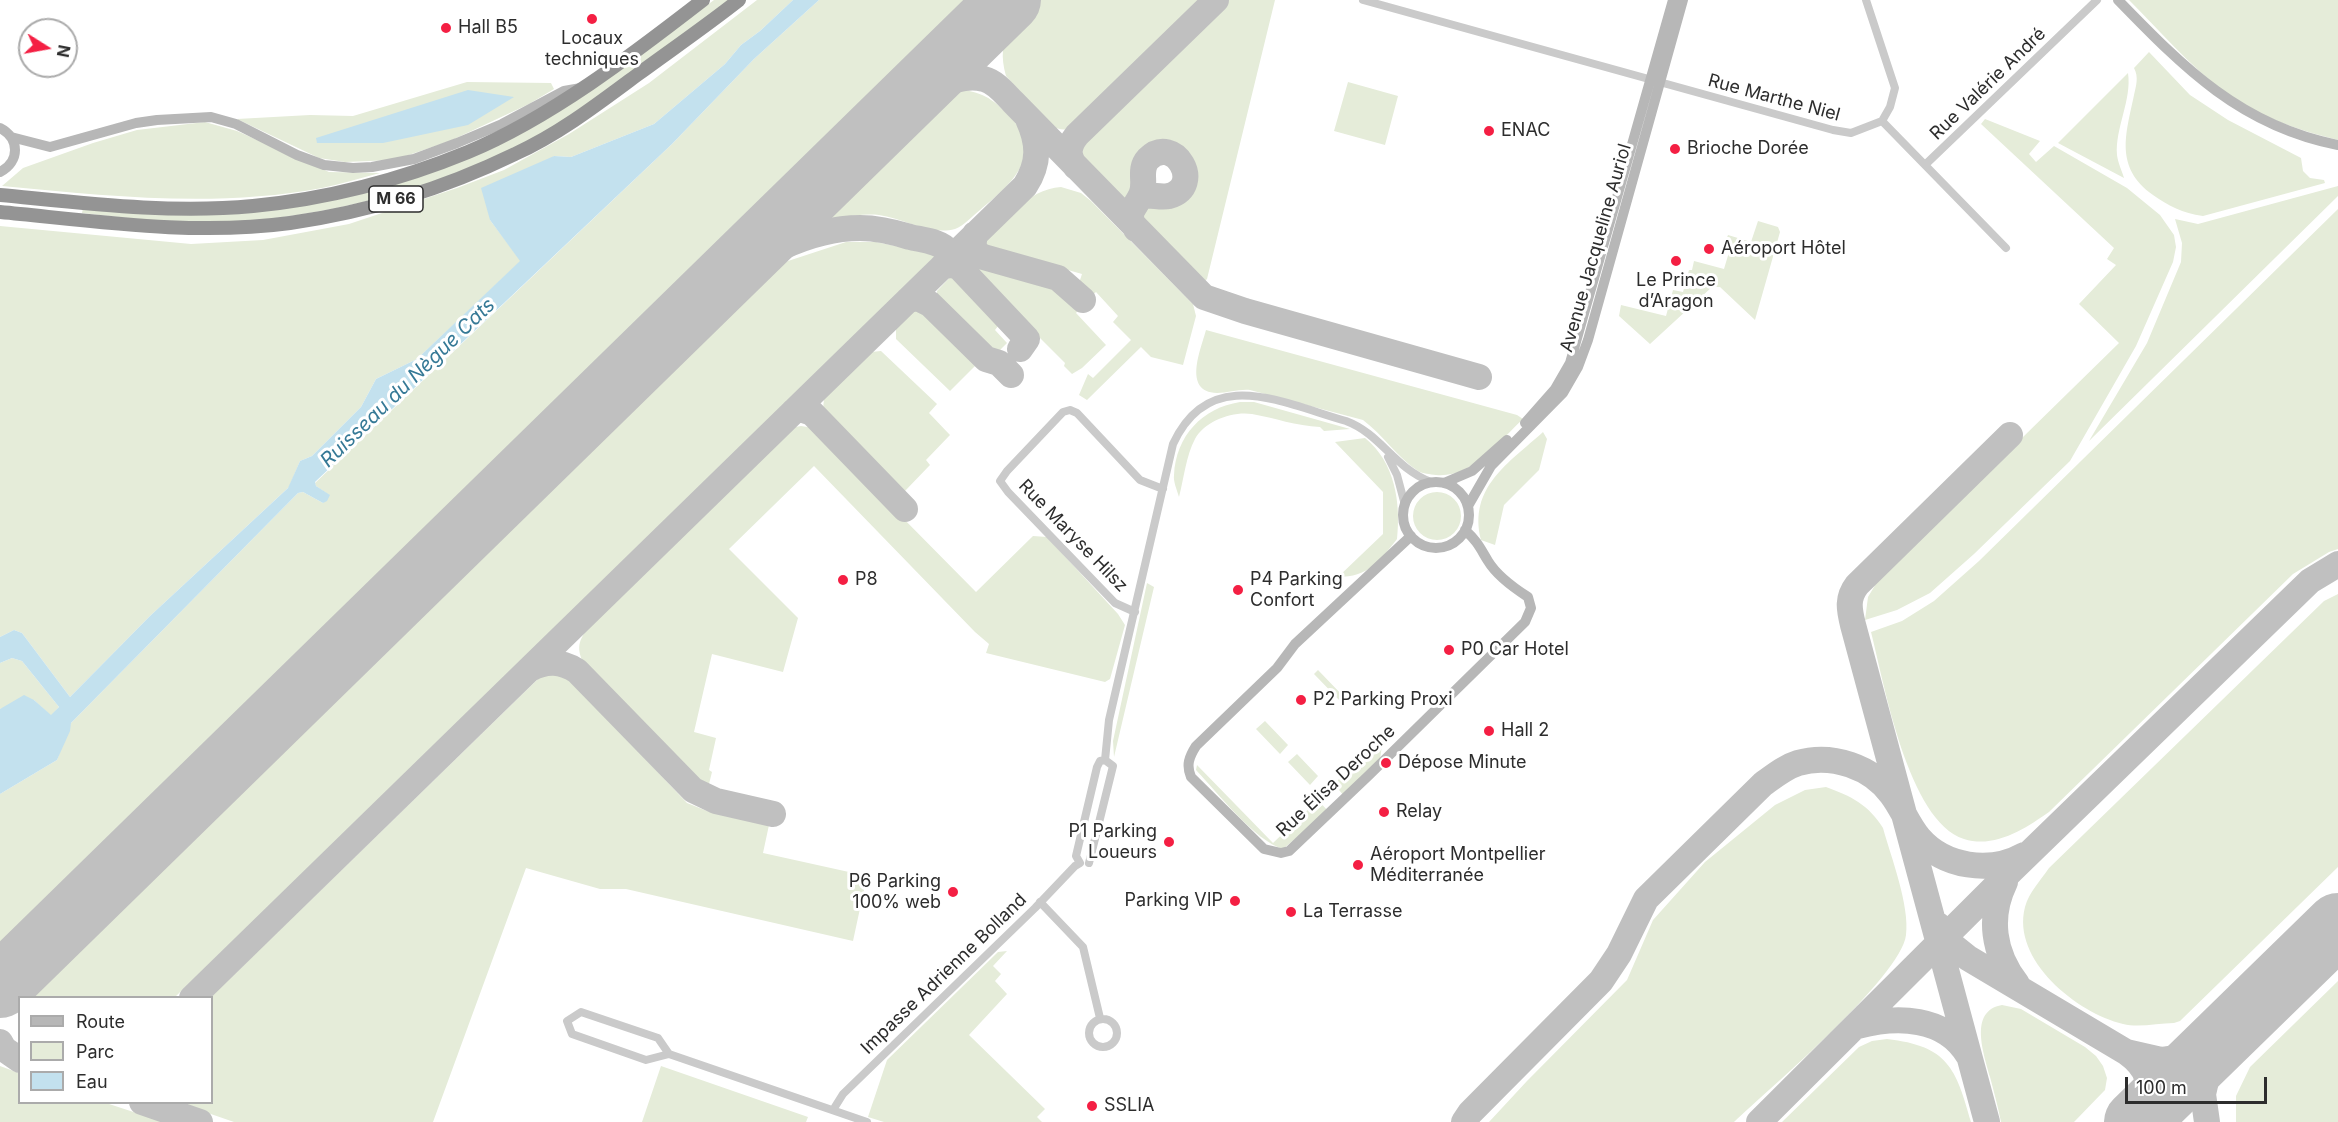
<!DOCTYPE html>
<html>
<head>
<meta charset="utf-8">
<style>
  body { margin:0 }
  #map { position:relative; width:2338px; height:1122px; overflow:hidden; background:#fff; font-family:Inter,sans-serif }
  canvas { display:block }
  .legend { position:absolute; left:18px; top:996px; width:195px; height:108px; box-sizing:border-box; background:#fff; border:2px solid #ababab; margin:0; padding:8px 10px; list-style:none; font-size:18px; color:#2d2d2d }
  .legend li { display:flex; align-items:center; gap:12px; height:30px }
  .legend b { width:30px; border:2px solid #ababab }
  .north { position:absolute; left:18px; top:18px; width:60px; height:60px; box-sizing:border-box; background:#fff; border:2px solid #ababab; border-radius:50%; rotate:101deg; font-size:16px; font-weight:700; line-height:24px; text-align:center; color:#2d2d2d }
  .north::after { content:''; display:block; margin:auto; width:21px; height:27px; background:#f41f43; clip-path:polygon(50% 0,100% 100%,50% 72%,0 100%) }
  .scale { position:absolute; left:2125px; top:1077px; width:142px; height:27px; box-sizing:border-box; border:3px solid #2d2d2d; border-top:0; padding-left:8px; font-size:18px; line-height:21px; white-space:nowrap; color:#2d2d2d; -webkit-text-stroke:4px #fff; paint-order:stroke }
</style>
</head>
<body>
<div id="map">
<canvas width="2338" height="1122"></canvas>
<ul class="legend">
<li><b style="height:8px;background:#b7b7b7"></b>Route</li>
<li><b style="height:16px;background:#e5ecd9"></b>Parc</li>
<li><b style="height:16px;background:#c3e1ee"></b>Eau</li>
</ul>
<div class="north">N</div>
<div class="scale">100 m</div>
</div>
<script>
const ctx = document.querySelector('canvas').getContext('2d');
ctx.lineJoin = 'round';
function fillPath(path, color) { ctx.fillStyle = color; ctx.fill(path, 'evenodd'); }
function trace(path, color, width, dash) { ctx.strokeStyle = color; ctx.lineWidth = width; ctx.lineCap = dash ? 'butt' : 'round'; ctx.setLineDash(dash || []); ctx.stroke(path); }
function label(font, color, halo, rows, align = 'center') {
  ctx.font = font + ' Inter,sans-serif'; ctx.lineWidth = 6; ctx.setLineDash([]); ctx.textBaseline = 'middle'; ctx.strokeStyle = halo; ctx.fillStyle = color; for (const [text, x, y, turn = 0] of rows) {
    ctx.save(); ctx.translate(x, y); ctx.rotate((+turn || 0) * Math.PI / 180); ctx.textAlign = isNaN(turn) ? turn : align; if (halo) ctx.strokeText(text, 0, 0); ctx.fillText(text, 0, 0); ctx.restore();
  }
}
fillPath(new Path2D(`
  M714 0H732C686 34 641 71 593 103 498 165 389 204 276 218 212 226 146 221 82 213L83 208 163 214 426 175 633 61Z
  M757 0H793L760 31 741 45 725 64 654 124 571 157 554 156 490 220 521 261 417 359 376 379 361 407 312 456 300 461 289 487 150 616 70 697 22 633 14 630 0 637V226L191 244 263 240 349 224 457 188 504 170 569 134 649 83Z
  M819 0H978L0 955V794L57 760 71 723 298 493 303 492 323 503 329 495 316 486 315 483 672 144 754 59Z
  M1040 0H1205L1074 127C1065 131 1060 130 1051 126L1006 76C995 36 1014 25 1040 0Z
  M1227 0H1275L1207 279 1203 283 1138 216 1152 202C1203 209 1207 146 1162 146 1155 147 1147 150 1142 156 1135 164 1133 176 1136 187L1124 200 1084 160 1082 150 1086 136Z
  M2129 0H2338V140C2298 130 2256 116 2223 91 2188 64 2160 31 2129 0Z
  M2149 52 2190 95 2228 120 2301 158 2303 171 2310 178 2324 180 2325 183 2203 216C2182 213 2169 206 2153 195 2114 167 2126 134 2134 95 2136 86 2139 77 2134 68Z
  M2128 73C2132 100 2115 128 2117 155 2118 163 2122 171 2124 178L2058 143Z
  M467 82 551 83 554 89 529 104 450 141 394 160 345 162 319 158 237 119 310 115 353 116Z
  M1348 82 1398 96 1385 145 1334 131Z
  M964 90C988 94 997 103 1013 120 1045 156 1008 187 980 210 973 215 964 226 955 229 930 236 903 218 879 215 856 213 833 219 811 225L947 91Z
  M1985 119 2040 141 2029 154 2036 162 2054 146 2127 188 2160 215 2174 235 2176 247 2173 262 2136 346 2070 461 1974 554 1930 593 1897 610 1865 620 1868 597 1880 577 2119 343 2079 304 2116 265 2107 259 2114 248 1981 124Z
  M205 122 237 131 329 172 380 173C360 178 341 184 322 188 216 208 108 196 2 186L23 168 93 143 137 130Z
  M2338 186V196L2089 441 2147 343 2181 262 2182 243 2175 219 2198 224Z
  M1061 187 1081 193 1091 201 1193 304 1196 316 1183 365 1151 357 1141 347 1087 400 1079 395 1088 374 1093 378 1131 340 1113 322 1118 316 1096 292 1088 299 1077 289 1082 274 980 245C1003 223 1027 189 1061 187Z
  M2338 209V549L2329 552 2293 574 2049 812C2026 828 1995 849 1964 839 1908 821 1884 683 1871 632L1902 621 1934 601 1979 561Z
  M1758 221 1778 227 1780 232 1755 320 1720 287H1712L1650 344 1619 316 1621 305 1666 316 1673 290 1683 292 1689 270H1692L1694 261 1724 269 1732 242 1726 240 1728 235 1751 242Z
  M846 242H876L930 253 935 256 681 507 175 997H22L25 992 760 274 788 261Z
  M975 267 1067 293 1081 307 1076 313 1106 345 1082 368 1072 374 1064 366 1065 363 970 268Z
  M953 274 1002 321 995 330 1007 343 995 355 937 295V291Z
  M913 311H924L978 363 950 391 896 339V329Z
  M1206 330 1517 415 1523 419C1498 442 1473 478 1436 475 1430 474 1423 474 1418 471 1397 457 1383 435 1363 420L1250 390C1239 389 1228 393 1217 393 1182 392 1201 349 1206 330Z
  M881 351 937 404 929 413 950 435 926 460 930 465 904 492 826 415 823 409 824 399 871 352Z
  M1240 402H1254L1350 429 1324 431 1320 427C1296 426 1275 418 1252 414 1232 411 1205 421 1195 439 1186 456 1184 478 1179 497 1177 490 1173 481 1174 475 1176 436 1202 408 1240 402Z
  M801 426 814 428 976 592 1033 536 1047 537 1118 614 1125 625 1110 679 1105 682 986 653 989 644 975 632 814 466 729 549 798 618 783 672 712 654 694 732 716 738 709 770 712 772 708 788 586 669C577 650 576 644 589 626L795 427Z
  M1543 432 1547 439 1539 470 1504 505 1495 545 1481 540C1468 487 1509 463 1543 432Z
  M1365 438C1395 462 1401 503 1397 539 1379 562 1368 577 1338 577L1383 534V492L1335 442Z
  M1413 516a24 24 0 1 1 48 0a24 24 0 1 1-48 0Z
  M1147 583 1154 587 1114 757 1113 741Z
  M2338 594V867L2180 1021 2174 1023C2158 1023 2139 1028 2123 1024 2077 1013 2011 960 2025 907 2029 892 2041 880 2049 868L2324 601Z
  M12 658 22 661 59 707 51 716 34 700 0 709V663Z
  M1318 670 1345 698 1341 702 1314 674Z
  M561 674 571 680 687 803 707 811 769 825 763 853 867 876 853 941 626 889H600L526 868 433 1122H234L179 1103 212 1102 211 997 542 675Z
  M1265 721 1288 745 1280 754 1256 729Z
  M1378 732 1383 737 1380 760 1344 796 1334 784 1378 741 1373 736Z
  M1297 754 1318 776 1310 785 1288 762Z
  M1197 765 1273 843 1318 800 1328 811 1283 849C1255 841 1217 792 1196 770Z
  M1826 787C1851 796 1869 805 1883 828 1891 857 1910 906 1906 935 1901 977 1769 1089 1734 1122H1489L1527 1081 1627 980 1653 920 1705 862 1775 805 1805 790Z
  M1007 951 993 966 1001 974 995 981 1007 994 969 1035 1045 1109 1037 1117 1042 1122H884L868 1117 887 1060 998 952Z
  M2338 981V1122H2236V1096L2250 1067Z
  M2002 1005 2021 1009 2085 1047 2096 1056 2103 1066 2107 1078 2105 1090 2074 1122H2001C1998 1107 1994 1092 1990 1077 1984 1054 1968 1011 2002 1005Z
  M1887 1039C1948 1046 1956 1068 1971 1122H1782L1859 1047 1872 1041Z
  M0 1066 19 1073 20 1102 106 1103 164 1122H0Z
  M661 1066 808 1117 806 1122H642Z`), '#e5ecd9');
fillPath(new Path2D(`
  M793 0H819L754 59 672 144 315 482 316 486 330 495 327 501 323 503 303 492 298 493 71 723 70 731 57 760 0 794V709L24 695 34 700 51 715 59 707 22 661 12 658 0 663V637L14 630 22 633 70 697 150 616 288 488 300 461 312 456 361 407 376 379 417 359 520 261 490 220 481 188 554 156 571 157 654 124 725 64 741 45 760 31Z
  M468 90 514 97 468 125 383 143H317L316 138Z`), '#c3e1ee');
trace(new Path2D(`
  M895 112C916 96 957 71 984 79 996 82 1005 94 1013 102L1204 297 1245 311 1479 377
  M1076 167C1067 156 1068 146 1077 135L1216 0
  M1136 229C1125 212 1135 209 1141 195 1147 183 1138 170 1148 159 1174 133 1205 186 1169 196 1160 198 1151 194 1141 196
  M975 234 973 247 980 256 1058 278 1083 300
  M942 267 952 264 960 268 1027 339 1020 349
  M714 289C754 258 808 228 860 228 877 228 894 232 910 237 922 240 940 241 948 251L946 263
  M908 300 918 298 930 304 986 359 999 363 1011 375
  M794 411 800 409 812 413 905 509
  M530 669C547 660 561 661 577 671L693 790 716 801 773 814
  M2005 882C1988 917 1993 953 2017 984
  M1938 925 1953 946 1968 958 2126 1052 2161 1060 2188 1056 2214 1046
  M0 997 15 971
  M192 998 1025 186C1040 163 1039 143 1028 119
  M1858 1026C1896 1016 1945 1016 1968 1055
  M0 1042 4 1049 20 1060
  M2126 1052C2151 1070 2152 1085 2145 1114
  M142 1102 200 1122
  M1464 1122 1470 1113 1601 981 1619 954 1646 899 1763 784C1774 776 1785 767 1798 763 1832 753 1872 767 1892 795 1902 808 1908 825 1919 838 1944 867 1990 874 2024 855
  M1759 1122 2012 870 2310 581 2338 564
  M1987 1122 1853 625C1849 609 1847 598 1857 585L2010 435
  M2207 1122 2203 1094 2214 1046`), '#c0c0c0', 26);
trace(new Path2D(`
  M0 986 1009 0
  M2136 1122 2338 925`), '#c0c0c0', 64);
trace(new Path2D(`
  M1363 0 1833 130 1851 133 1882 121
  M1866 0 1895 88 1890 107 1882 121
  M1882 121 2006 248
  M1926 164 2097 0
  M1388 457 1397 475 1405 505
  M1135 612 1115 603 1008 492 1000 481 1007 471 1063 412 1070 410 1077 413 1140 480 1163 489
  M1089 863 1113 766 1105 760
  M1040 902 1083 947 1100 1018
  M1089 1033a14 14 0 1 1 28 0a14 14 0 1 1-28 0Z
  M669 1054 658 1038 581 1012 567 1021 572 1034 646 1060 669 1054 867 1122
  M833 1110 843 1094 1035 908 1075 866 1080 863 1076 856 1097 767 1100 761 1105 760 1109 720 1173 444C1210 364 1282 403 1346 421 1381 434 1393 467 1431 482`), '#cacaca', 8);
trace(new Path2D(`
  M2118 0C2184 68 2241 126 2338 145
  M0 128C20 138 20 162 0 172
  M11 137 50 147 136 123 157 120 211 117 236 124 297 155 324 165 353 168 372 167 414 159 457 143 502 124 564 91 581 88
  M1525 423 1555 389 1570 363 1673 0
  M1403 515a33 33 0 1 1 66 0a33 33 0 1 1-66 0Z
  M1444 483 1472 471 1507 440
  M1468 506 1491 466 1563 393 1578 367 1588 340 1683 0
  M1411 536 1295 644 1277 668 1196 746C1189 757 1186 765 1191 777L1264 849 1281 853 1289 851 1369 775 1525 622 1531 608 1528 597C1514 588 1497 576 1488 561 1480 548 1478 542 1465 530`), '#b7b7b7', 10);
trace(new Path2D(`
  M0 195C84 203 169 214 253 206 326 199 400 180 468 152 550 118 632 55 703 0
  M0 212C95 221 194 236 290 223 368 212 445 188 515 154 559 134 598 104 637 75 671 50 706 26 739 0`), '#949494', 14);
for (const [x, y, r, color] of [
  [592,19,6,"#f41f43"],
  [446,28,6,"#f41f43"],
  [1489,131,6,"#f41f43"],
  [1675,149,6,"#f41f43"],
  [1709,249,6,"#f41f43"],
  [1676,261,6,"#f41f43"],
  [843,580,6,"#f41f43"],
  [1238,590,6,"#f41f43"],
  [1449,650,6,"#f41f43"],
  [1301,700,6,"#f41f43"],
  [1489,731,6,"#f41f43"],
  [1386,763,6,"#f41f43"],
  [1384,812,6,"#f41f43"],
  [1169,842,6,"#f41f43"],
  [1358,865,6,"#f41f43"],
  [953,892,6,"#f41f43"],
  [1235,901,6,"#f41f43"],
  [1291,912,6,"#f41f43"],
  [1092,1106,6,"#f41f43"]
]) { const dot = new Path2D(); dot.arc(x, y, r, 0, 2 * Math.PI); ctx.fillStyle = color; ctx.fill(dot); trace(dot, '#fff', 2); }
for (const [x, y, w] of [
  [396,199,54]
]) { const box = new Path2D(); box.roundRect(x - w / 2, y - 13, w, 26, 4.5); ctx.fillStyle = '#fff'; ctx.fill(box); trace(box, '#2d2d2d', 1.5); }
label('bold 16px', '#2d2d2d', null, [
  ["M 66",396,199]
]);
label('18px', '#2d2d2d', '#fff', [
  ["Hall B5",458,28],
  ["Locaux",592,39,"center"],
  ["techniques",592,60,"center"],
  ["ENAC",1501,131],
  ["Brioche Dorée",1687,149],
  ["Aéroport Hôtel",1721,249],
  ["Le Prince",1676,281,"center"],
  ["d’Aragon",1676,302,"center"],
  ["P8",855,580],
  ["P4 Parking",1250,580],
  ["Confort",1250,601],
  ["P0 Car Hotel",1461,650],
  ["P2 Parking Proxi",1313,700],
  ["Hall 2",1501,731],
  ["Dépose Minute",1398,763],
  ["Relay",1396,812],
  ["P1 Parking",1157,832,"right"],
  ["Loueurs",1157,853,"right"],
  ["Aéroport Montpellier",1370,855],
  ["Méditerranée",1370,876],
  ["P6 Parking",941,882,"right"],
  ["100% web",941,903,"right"],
  ["Parking VIP",1223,901,"right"],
  ["La Terrasse",1303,912],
  ["SSLIA",1104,1106]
], 'left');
label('18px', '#2d2d2d', '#fff', [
  ["Rue Valérie André",1988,84,-44],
  ["Rue Marthe Niel",1774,98,15],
  ["Avenue Jacqueline Auriol",1596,248,-74],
  ["Rue Maryse Hilsz",1073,536,46],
  ["Rue Élisa Deroche",1336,781,-43],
  ["Impasse Adrienne Bolland",944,974,-44]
]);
label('italic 20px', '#357996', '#fff', [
  ["Ruisseau du Nègue Cats",408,383,-44]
]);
</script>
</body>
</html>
